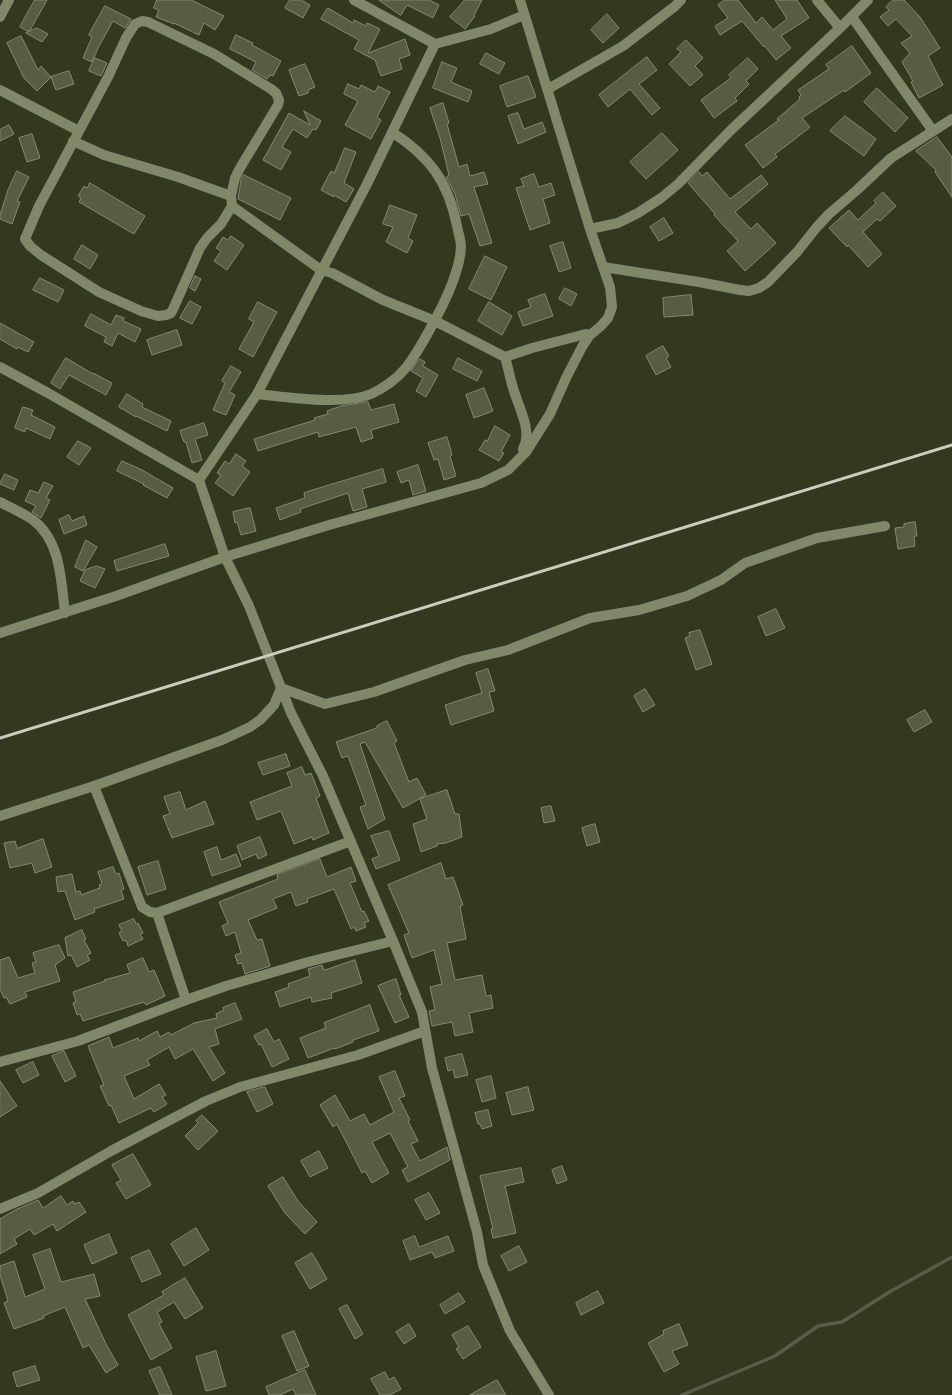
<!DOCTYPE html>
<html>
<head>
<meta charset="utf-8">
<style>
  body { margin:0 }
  canvas { display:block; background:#33381f }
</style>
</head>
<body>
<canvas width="952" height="1395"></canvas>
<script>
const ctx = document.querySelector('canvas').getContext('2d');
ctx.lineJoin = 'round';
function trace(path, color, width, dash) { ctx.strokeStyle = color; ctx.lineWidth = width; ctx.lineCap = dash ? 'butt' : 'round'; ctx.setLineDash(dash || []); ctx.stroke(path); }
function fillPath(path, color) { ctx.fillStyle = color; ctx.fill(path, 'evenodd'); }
trace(new Path2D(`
  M682 1395 775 1356 818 1326 842 1322 891 1291 952 1257`), '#595c48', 3.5);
const building = new Path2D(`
  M35 0H47L29 32 20 27Z
  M157 0H191L224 16 215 30 204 23 199 35 174 23V24L156 17 159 10 154 8Z
  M290 0H301L310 5 303 18 285 8Z
  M379 0H429L439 5 433 18 407 5 401 15Z
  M465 0H482L474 15 475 16 465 29 450 17Z
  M725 0H738L756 23 762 17 773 30 787 19 775 0H797L809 18 781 36 791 48 776 60 765 46 764 47 742 21 720 35 715 26 728 18 718 5Z
  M893 0H904L920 17 940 48 928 56 943 85 919 98 911 82 913 81 902 62 910 53 901 43 912 36 896 19 888 26 880 17 889 10 886 7Z
  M105 6 131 19 125 28 113 21 99 46 92 62 83 58 92 37 89 35Z
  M328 8 353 23 354 20 366 26 367 23 380 29 368 53 405 39 410 55 399 59 402 69 381 76 375 60 354 49 359 40 321 19Z
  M607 14 619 28 603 43 591 30Z
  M37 28 48 34 42 42 26 33Z
  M236 35 253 43 252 45 281 61 273 76 270 75 267 79 252 70 256 62 230 49Z
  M21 36 38 70 41 66 51 77 37 91 24 78 7 43Z
  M686 40 703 58 695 66 703 75 690 86 669 64 681 52 677 49Z
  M852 46 871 73 845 92 844 90 802 118 810 127 795 139 775 154 777 157 763 168 745 145 779 120 777 119 800 99 799 97 801 95 798 90 829 69 826 65Z
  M486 53 505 63 499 74 480 64Z
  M647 57 657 70 639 84 660 108 652 115 630 89 608 107 599 95Z
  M95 58 107 63 101 76 89 71Z
  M748 58 758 69 746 81 749 84 735 98 737 101 714 118 701 100 731 78 729 75Z
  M442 62 457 68 451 82 472 91 468 102 433 88Z
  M305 64 315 87 308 90V93L299 96 289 70Z
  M69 71 74 84 56 90 51 77Z
  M528 76 536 97 507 107 500 86Z
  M348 84 359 89 361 85 375 92 378 86 390 92 377 117 381 120 371 139 345 125 358 101 344 94Z
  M877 88 908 118 895 132 864 102Z
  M443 103 449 123 447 124 459 167 467 164 470 176 484 172 488 184 474 187 492 243 480 246 469 214 461 216 455 194 446 177 449 175 440 138 430 108Z
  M304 111 321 121 316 130 313 129 307 138 293 129 282 147 291 152 281 170 263 160 289 113 310 125Z
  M518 113 524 129 542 122 546 132 518 144 508 116Z
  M845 116 876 139 864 156 830 131Z
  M9 125 14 134 0 141V130Z
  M662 133 678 150 646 179 630 162Z
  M32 134 40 158 27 162 19 138Z
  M937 137 952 157V197L935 172 936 170 916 151Z
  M345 148 356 152 344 183 354 189 346 202 334 195V197L321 190 331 171 334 173Z
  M17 171 29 177 17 201 20 202 12 224 0 219V215L8 190Z
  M699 172 702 176 707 172 730 199 761 175 768 184 735 212 751 229 757 223 776 243 745 271 727 251 738 241 714 215 715 214 688 183Z
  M534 174 539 187 551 183 555 195 543 199 550 223 530 230 516 188 524 186 521 179Z
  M244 175 291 198 280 220 238 199 241 180Z
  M90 183 145 216 134 234 79 202 81 198 78 196 84 186 87 188Z
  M883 192 896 206 880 221 877 219 863 232 882 254 868 267 848 245 847 247 829 228 849 210 858 220 876 203 874 201Z
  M390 205 417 215 408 238 413 241 407 253 386 242 393 227 383 224Z
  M664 218 673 233 659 241 650 227Z
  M231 236 244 245 227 270 214 261 221 251 216 248 223 237 228 240Z
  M563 242 571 268 559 272 550 246Z
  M82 245 98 255 90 269 74 259Z
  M485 256 507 267 491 300 469 289Z
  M195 276 201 279 195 291 190 288Z
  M40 278 64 290 58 302 33 290Z
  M565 288 577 294 571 306 559 299Z
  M545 294 553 316 523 326 518 312 531 307 528 300Z
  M691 295 693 315 664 317 663 298Z
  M190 301 201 307 192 324 180 318Z
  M258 302 277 312 253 357 239 349 254 322 249 319Z
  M489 302 512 316 502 335 478 321Z
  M91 314 111 325 116 315 124 318 123 321 141 329 135 342 118 333 112 346 104 342 106 337 85 326Z
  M0 323 34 342 28 352 18 347 17 349 0 339Z
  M177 330 182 345 152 355 147 340Z
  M663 346 669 356 666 358 671 367 656 375 646 356Z
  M66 358 93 374V373L112 383 106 395 69 375 60 389 51 383Z
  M458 358 482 371 477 381 453 369Z
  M420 359 425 362 423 366 438 375 426 397 416 391 423 378 411 371Z
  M231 366 241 372 229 392 235 395 226 415 213 410 225 383 222 381Z
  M484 388 493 411 474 418 466 395Z
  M127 394 143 404 142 407 171 421 167 431 136 416V417L119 407Z
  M368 402 371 410 394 404 399 422 371 430 373 438 361 442 356 427 319 437 318 432 258 451 254 439 315 420 314 418 328 414 327 411 341 406Z
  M23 407 33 410 31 415 55 427 50 439 26 428 25 432 15 428Z
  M204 423 208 435 195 439 202 460 192 463 186 442H184L180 431Z
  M495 426 510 435 501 452 504 453 499 461 479 450 485 440 487 441Z
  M447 437 452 455 450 456 456 476 444 480 438 459 434 460 428 443Z
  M78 441 91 448 79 465 67 457Z
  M236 454 246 461 242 466 250 472 233 496 215 483 221 475 217 473 225 461 229 464Z
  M122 461 142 470 173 488 167 498 143 485 144 484 117 471Z
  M418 465 426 491 413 495 409 480 401 483 397 472Z
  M383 469 386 482 362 489 367 507 353 511 348 493 300 509 301 512 280 520 276 508 305 498 304 493Z
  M5 474 18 480 14 490 0 484Z
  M44 482 53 486 46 498 50 500 41 518 32 512 36 506 25 501 30 490 38 493Z
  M250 508 256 531 241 535 237 522 235 523 233 512Z
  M69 515 72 521 84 516 87 525 64 534 59 520Z
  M915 522 917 536H914L915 546 898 549 895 528 904 527V524Z
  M86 540 97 547 83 571 75 567Z
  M165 544 169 556 117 571 114 561Z
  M97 566 105 569 95 588 80 581 85 570Z
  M776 609 785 628 766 636 758 617Z
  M700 630 712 664 696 670 685 638 690 636 689 633Z
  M488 669 495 691 489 692 494 711 451 725 445 705 482 693 476 673Z
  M645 689 655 705 643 712 634 696Z
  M925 710 932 722 914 732 907 720Z
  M387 721 397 741 394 743 409 782 417 778 426 795 403 808 365 742 360 744 385 819 368 829 360 807 366 805 348 756 342 758 336 742 377 728V726Z
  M286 754 290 766 263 775 258 763Z
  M302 767 305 775 311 773 320 796 316 798 329 833 313 840 312 837 294 844 281 811 257 820 250 802 292 786 287 773Z
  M447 790 455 814H459L462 837 446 843 437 844V846L421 852 413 824 427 819 420 799Z
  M180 792 186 810 205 801 214 824 172 838 163 816 170 814 164 797Z
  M551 806 555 821 544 823 541 808Z
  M595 824 600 842 587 846 582 828Z
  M389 831 400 860 376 869 372 859 379 856 371 836Z
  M260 837 267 855 258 859 256 854 242 860 237 846Z
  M43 839 52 867 35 873 32 863 10 868 4 843 15 841 17 848Z
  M217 847 221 860 236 854 241 866 212 876 204 852Z
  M320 859 327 877 351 867 356 881 350 883 362 912 364 911 369 921 364 923 366 927 356 931 354 927 351 929 334 889 307 899 308 902 296 906 291 892 273 899 277 908 248 920 257 940 262 939 270 966 245 974 242 963 238 964 235 955 241 953 235 932 226 936 222 926 228 923 219 902 278 879 277 875Z
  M158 861 166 889 147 895 138 867Z
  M441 863 446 879 453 877 463 905 460 906 466 939 447 943 455 980 482 975 486 996 491 995 493 1008 469 1013 473 1032 455 1036 452 1022 432 1026 429 1011 435 1010 430 987 442 984 434 950 412 958 404 935 409 933 388 885Z
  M113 867 116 874 119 873 124 889 121 890 124 899 94 909 95 912 75 920 65 891 58 892 56 877 72 874 76 892 80 891 81 895 100 888 99 885 102 884 98 872Z
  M134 919 136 924 138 923 143 933 140 934 143 939 128 946 126 940 123 941 119 933 122 931 119 925Z
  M82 930 86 939 84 940 91 953 87 955 90 960 77 967 71 955 68 956 65 938Z
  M59 945 65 958 55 965 60 981 25 992 27 997 10 1004 6 997 4 998 0 989V960L9 957 18 978 35 973 32 963 36 962 33 953Z
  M143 958 149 972 154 970 165 996 146 1005 144 1002 83 1021 80 1014 77 1015 73 1003 76 1002 73 992 105 981 104 980 130 973 127 965Z
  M355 960 362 983 331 993 332 998 312 1002 311 997 280 1007 275 992 289 987 288 984 310 976 308 969 322 965 324 970Z
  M396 979 401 995H399L409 1017 395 1023 378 986Z
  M235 1003 242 1019 215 1029 219 1044 209 1047 225 1073 213 1081 193 1049 175 1059 169 1047 147 1060 150 1065 124 1076 134 1099 159 1084 166 1095 162 1097 167 1104 154 1112 151 1108 119 1123 111 1105 109 1106 100 1086 104 1085 88 1046 109 1037 113 1048 138 1038 139 1041 157 1031 160 1037 169 1032 171 1035 194 1023 217 1018 216 1014 224 1010 223 1008Z
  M370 1005 379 1031 353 1040V1042L335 1049 334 1048 308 1058 300 1038 326 1028 324 1023Z
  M267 1029 274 1042 279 1039 289 1059 272 1067 261 1044 259 1045 254 1036Z
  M64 1051 76 1076 65 1082 52 1056Z
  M462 1054 468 1075 455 1078 453 1069 448 1071 445 1058Z
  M33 1062 39 1075 23 1083 16 1070Z
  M395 1071 405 1096 399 1098 410 1120 408 1121 418 1141 411 1144 420 1161 447 1147 450 1160 408 1182 402 1170 408 1167 390 1133 372 1142 389 1173 372 1183 365 1171 362 1173 337 1124 333 1127 320 1105 335 1095 350 1121 364 1114 370 1125 394 1112 379 1077Z
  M491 1076 496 1098 482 1102 476 1080Z
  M0 1081 17 1106 0 1117Z
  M265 1087 273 1104 257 1112 247 1092Z
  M528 1087 534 1110 512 1115 506 1093Z
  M488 1110 492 1126 482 1129 480 1124H478L475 1113Z
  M202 1115 218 1131 198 1150 185 1136 198 1123 196 1121Z
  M319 1151 328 1168 310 1177 301 1161Z
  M133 1154 151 1185 126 1199 116 1183 121 1180 112 1165Z
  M562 1166 567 1180 557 1184 552 1170Z
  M521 1168 524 1182 505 1186 516 1233 493 1238 491 1229H493L480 1176Z
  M283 1177 298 1201 317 1222 305 1234 285 1213 268 1186Z
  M429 1193 440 1213 426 1220 415 1200Z
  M61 1196 67 1205 73 1201 75 1204 79 1202 86 1212 57 1231 53 1224 34 1235 30 1229 14 1239 17 1244 0 1254V1219L15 1210 38 1200 43 1208Z
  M196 1228 209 1250 184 1266 171 1244Z
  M109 1234 117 1253 92 1264 84 1245Z
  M415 1236 419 1247 448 1236 454 1251 435 1258 432 1252 410 1260 403 1241Z
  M519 1246 527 1262 509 1271 501 1256Z
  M50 1249 61 1282 94 1274 100 1296 85 1299 106 1344 118 1365 106 1373 89 1345 83 1348 65 1307 43 1316 44 1318 14 1329 4 1303 8 1301 0 1275V1266L14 1261 25 1297 45 1289 33 1255Z
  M149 1250 161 1274 142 1282 131 1258Z
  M312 1253 327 1279 310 1289 295 1263Z
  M185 1278 203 1308 185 1319 174 1302 157 1312 162 1322 159 1324 172 1348 151 1360 128 1315 164 1295 162 1292Z
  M598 1291 604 1303 581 1315 576 1303Z
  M459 1293 465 1302 445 1314 440 1305Z
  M347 1305 363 1334 355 1339 339 1309Z
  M409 1324 416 1336 404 1344 396 1332Z
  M679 1324 688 1345 672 1351 679 1364 664 1372 648 1343 664 1334 663 1331Z
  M468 1326 481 1347 463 1359 456 1349 459 1347 452 1335Z
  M294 1331 309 1366 297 1371 282 1336Z
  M216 1351 226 1386 206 1391 196 1357Z
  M35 1366 40 1380 17 1387 13 1373Z
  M160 1367 172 1395H160L149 1371Z
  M305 1370 316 1395H296L293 1389 280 1395H269L266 1387Z
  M385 1372 389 1380 394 1377 401 1389 390 1395H380L371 1379Z
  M497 1380 506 1395H470Z`);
fillPath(building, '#575c42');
trace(building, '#848a6e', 1);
trace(new Path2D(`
  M354 0 435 44 491 29 524 15
  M817 0 840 28
  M0 17 9 0
  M852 17 933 131
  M142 21 148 22 214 54 271 89 276 93 279 100 278 105 240 168 235 178 231 196 232 206 221 224 207 238 200 248 174 307 171 313 166 315 158 316 141 311 99 292 41 255 30 246 25 239 39 206 108 77 126 38 135 24Z
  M548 89 623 46 674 7 681 0
  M0 90 79 131
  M73 141 104 155 178 177 231 196
  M232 206 321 270 332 273 383 300 435 321 505 357 532 348 586 334 589 336
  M590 229 618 223 638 213 661 198 678 184 732 129 840 28 868 0
  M603 267 699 282 740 290 749 291 759 288 768 282 797 252 816 228 829 214 857 190 891 158 952 119
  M505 357C508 367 510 378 513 388 518 406 533 431 523 449
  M0 367 48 393 199 480 225 557 249 606 291 713 323 776 393 941 422 1012 432 1068 477 1232 483 1265 510 1331 549 1395
  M257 394C288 397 343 406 371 394 403 379 412 361 429 331 442 308 460 273 461 247 461 240 458 232 457 226 448 181 430 157 392 132
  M199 480 257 394 367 184 435 44
  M0 502C11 508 23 513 33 520 61 541 61 581 65 613
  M0 633 116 596 225 557 329 525 481 483 508 470 526 452 550 414 566 378 582 347 589 336 601 326 608 318 612 307 610 287 590 229 520 0
  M94 786 142 907 150 912 157 913 351 841
  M0 816 94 786 222 740 250 727 260 720 274 705 281 688 325 704 374 692 465 660 508 650 590 618 639 610 687 596 721 580 745 563 817 538 885 526
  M157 913 186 1000
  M0 1062 78 1041 186 1000 226 986 308 962 393 941
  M0 1209 38 1193 111 1151 206 1101 240 1087 358 1055 425 1031`), '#818769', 10);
trace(new Path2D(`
  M0 738 952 445`), '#c9cdbb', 3);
</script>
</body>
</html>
